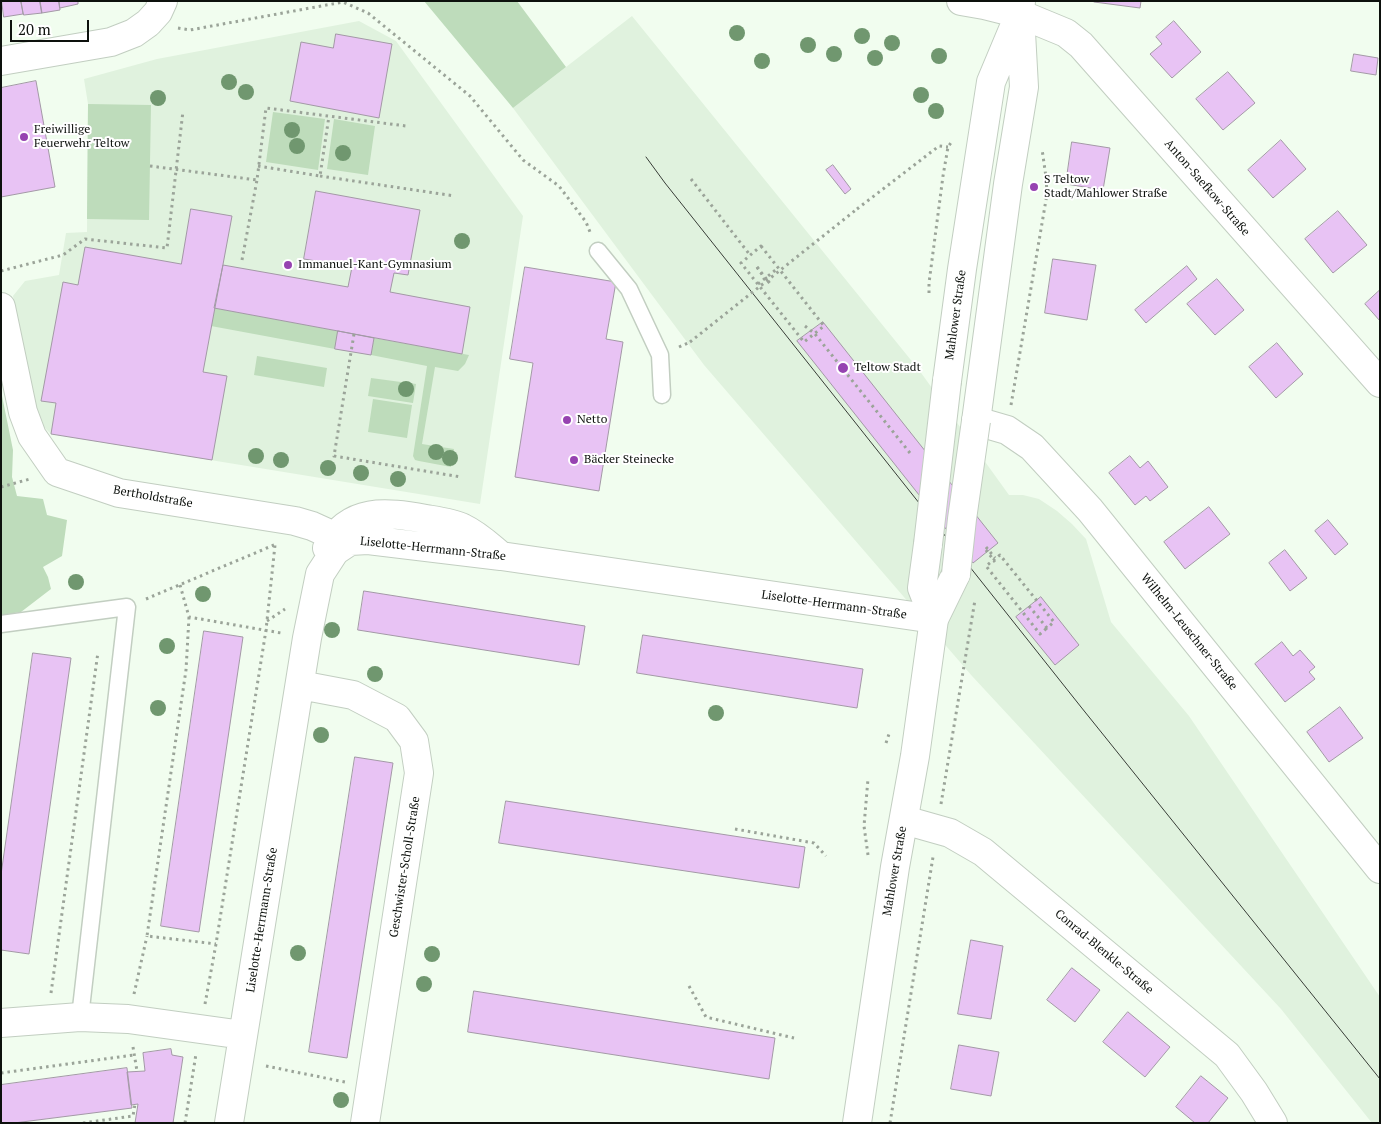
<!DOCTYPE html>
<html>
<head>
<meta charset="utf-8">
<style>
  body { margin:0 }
  #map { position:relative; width:1381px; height:1124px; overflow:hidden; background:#f1fdef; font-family:"PT Serif",serif }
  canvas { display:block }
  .frame { position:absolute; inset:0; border:2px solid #0d110d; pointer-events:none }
  .scale { position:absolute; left:10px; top:20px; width:79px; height:22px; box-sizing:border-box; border:2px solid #0d110d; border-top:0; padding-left:6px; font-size:15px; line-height:18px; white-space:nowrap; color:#0d110d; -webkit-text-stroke:4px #fff; paint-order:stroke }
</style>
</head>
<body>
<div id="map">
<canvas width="1381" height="1124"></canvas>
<div class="frame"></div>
<div class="scale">20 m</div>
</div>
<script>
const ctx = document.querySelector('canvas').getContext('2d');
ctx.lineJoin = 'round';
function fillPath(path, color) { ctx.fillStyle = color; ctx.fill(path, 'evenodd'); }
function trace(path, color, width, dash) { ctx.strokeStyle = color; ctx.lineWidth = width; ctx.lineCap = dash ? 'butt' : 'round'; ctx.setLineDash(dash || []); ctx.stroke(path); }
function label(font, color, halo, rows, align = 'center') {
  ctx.font = font + ' "PT Serif",serif'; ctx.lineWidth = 4; ctx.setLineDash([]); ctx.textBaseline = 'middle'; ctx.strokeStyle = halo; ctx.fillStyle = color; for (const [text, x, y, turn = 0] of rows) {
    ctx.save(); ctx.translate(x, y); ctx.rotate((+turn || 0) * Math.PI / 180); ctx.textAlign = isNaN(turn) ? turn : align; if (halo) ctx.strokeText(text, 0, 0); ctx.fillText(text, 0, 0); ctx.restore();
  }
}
fillPath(new Path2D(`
  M632 16 919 370 1009 495H1023L1039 499 1057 511 1072 524 1086 539 1111 622 1189 716 1380 997V1123H1372L1281 1009 972 676 704 365 513 108Z
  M359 21 396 41 523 216 480 504 51 434 40 423 13 296 25 281 59 275 66 233 87 232 88 104 84 79 157 59Z`), '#e0f2de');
fillPath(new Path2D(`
  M424 1H517L566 67 513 108Z
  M88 104 151 105 149 220 87 219Z
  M273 112 325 119 318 170 266 162Z
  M334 119 375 126 368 175 327 169Z
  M214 308 338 331 335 349 211 326Z
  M374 338 469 355 465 364 458 371 435 367 422 444 454 449 451 467 419 461 415 460 413 456 427 366 371 355Z
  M257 356 327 368 324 387 254 375Z
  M371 378 416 384 413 403 368 396Z
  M1 391 13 450 12 477 17 496 43 499 47 515 67 520 62 556 43 567 48 577 51 589 21 612 1 615Z
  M373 399 412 405 407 438 368 432Z`), '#bedcbb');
const building = new Path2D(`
  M2 1H21L23 14 4 17Z
  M21 1H40L42 13 24 15Z
  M40 1H59L60 10 42 13Z
  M59 1H78V4L60 8Z
  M1094 1H1141L1140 8 1094 2Z
  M1174 21 1201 52 1172 78 1150 54 1162 44 1156 37Z
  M336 34 392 44 379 118 290 101 301 42 333 48Z
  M1354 54 1378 58 1376 75 1351 71Z
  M1228 72 1255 103 1223 130 1196 99Z
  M36 81 55 187 1 197V88Z
  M1281 140 1306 169 1273 198 1248 170Z
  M1072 142 1110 148 1103 190 1066 184Z
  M833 165 851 189 845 194 826 170Z
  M316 191 420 210 408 275 394 273 390 292 470 307 462 354 214 308 223 265 348 287 352 267 304 259Z
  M191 209 232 216 203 372 227 376 212 460 51 434 56 403 41 401 63 282 78 285 85 247 181 264Z
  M1338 211 1367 245 1333 273 1305 239Z
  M1053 259 1096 265 1087 320 1045 313Z
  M1187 266 1197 279 1146 323 1135 310Z
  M525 267 616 282 606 339 623 342 599 491 515 477 533 363 510 359Z
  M1217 279 1244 310 1215 335 1187 304Z
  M1380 290V321L1365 304Z
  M823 322 998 543 973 563 797 341Z
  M338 331 374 338 371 355 335 349Z
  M1277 343 1303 374 1276 398 1249 367Z
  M1130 456 1140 468 1148 461 1168 487 1150 501 1146 496 1135 505 1109 473Z
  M1209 507 1230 534 1185 569 1164 542Z
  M1328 520 1348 544 1335 555 1315 531Z
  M1285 550 1307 578 1290 591 1269 563Z
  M364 591 585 626 579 665 358 630Z
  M1041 597 1079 645 1055 665 1016 617Z
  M204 631 243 637 199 932 161 926Z
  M643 635 863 669 857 708 637 673Z
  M1282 642 1293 656 1300 650 1315 667 1309 672 1315 679 1285 702 1255 664Z
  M33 653 71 658 29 954 1 950V875Z
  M1340 707 1363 738 1329 762 1307 732Z
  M355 757 393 763 347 1058 309 1052Z
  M506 801 805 847 799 888 499 843Z
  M971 940 1003 946 991 1019 958 1014Z
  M1072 968 1100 990 1075 1022 1047 1000Z
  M474 991 775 1038 769 1079 468 1032Z
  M1128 1012 1170 1047 1145 1077 1103 1042Z
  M959 1045 999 1052 991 1096 951 1089Z
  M171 1049 172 1055 183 1057 173 1123H135L138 1104 131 1105 127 1072 145 1071 143 1053Z
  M127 1068 132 1108 14 1123H1V1085Z
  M1201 1076 1228 1098 1208 1123H1195L1176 1107Z`);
fillPath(building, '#e8c3f4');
trace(building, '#a399a6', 1);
const service = new Path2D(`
  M598 251 629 289 660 355 662 395
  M1 624 127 607 80 1017`);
const minor = new Path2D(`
  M1020 14 1066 33 1081 45 1380 383
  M1 61 111 42 134 33 148 23 158 12 163 1
  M1 307 23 412 32 436 57 472 119 493 295 521 312 526 334 536
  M976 421 1007 430 1032 447 1090 510 1380 869
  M327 548C350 507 385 512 426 519 438 521 453 523 463 528 478 535 489 546 501 556
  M300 685 353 695 397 718 414 741 419 773 365 1123
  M904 820 950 833 983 852 1227 1055 1254 1092 1273 1123
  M1 1023 80 1017 128 1019 243 1035
  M229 1123 307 638 320 574 335 551 350 541 368 540 501 556 934 619`);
const tertiary = new Path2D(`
  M961 1 984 5 1020 14`);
const secondary = new Path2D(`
  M947 381 962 269 991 82 1017 20
  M976 421 1008 184 1024 87 1020 14 1021 1
  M928 544 922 588 934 619
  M857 1123 895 867 915 756 934 619 956 574`);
trace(service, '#c2cec1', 19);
trace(minor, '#c2cec1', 30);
trace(tertiary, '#c2cec1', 30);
trace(secondary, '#c2cec1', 30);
trace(new Path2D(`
  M178 28 190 30 343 2 368 13 470 96 523 160 559 186 586 222 590 232
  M150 166 257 180 266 108 406 126
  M258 166 320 176 329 116
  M320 176 455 196
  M691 179 750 255
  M857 209 939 146 948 147
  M761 246 824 326 804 342 741 263Z
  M242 260 257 180
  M757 267 765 279
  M1 271 63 255 85 239 167 248 183 111
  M768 281 772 286
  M758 284 778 268
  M929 293V283L943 176 948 147 953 140
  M805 326 815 334 910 453
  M354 334 334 456 461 477
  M679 347 690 342
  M1011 405 1047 194 1046 177 1042 149
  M1 487 30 479
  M986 547 995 558
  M986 550 995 562
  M180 585 189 617 281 633
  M146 599 274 545
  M1029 606 1047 628 1054 622 1000 555 986 566 1040 634 1047 628
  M189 617 186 670 147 936 216 944
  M267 621 285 609
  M886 743 889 734
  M941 804 975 600
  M735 829 814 843 826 856
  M868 855 864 826 868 779
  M689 986 706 1017 794 1038
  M51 993 98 652
  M134 994 147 936
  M205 1004 216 944 266 630 275 545
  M133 1047 137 1071
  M266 1066 345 1082
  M1 1073 134 1055
  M83 1123 133 1116 135 1104
  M185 1123 196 1054
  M890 1123 933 857`), '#9ba499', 3, [2.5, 4]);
trace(service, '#fff', 16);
trace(minor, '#fff', 28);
trace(tertiary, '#fff', 28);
trace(secondary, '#fff', 28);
trace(new Path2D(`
  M646 157 665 183 758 300 1081 707 1380 1079`), '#383d37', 1);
const secondaryBridge = new Path2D(`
  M928 544 947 381
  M956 574 962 519 976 421`);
trace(secondaryBridge, '#c2cec1', 30, []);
trace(new Path2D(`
  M757 267 768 281
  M690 342 857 209`), '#9ba499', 3, [2.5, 4]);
trace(secondaryBridge, '#fff', 28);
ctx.fillStyle = '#70976f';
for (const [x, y] of [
  [737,33],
  [862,36],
  [892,43],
  [808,45],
  [834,54],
  [939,56],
  [875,58],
  [762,61],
  [229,82],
  [246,92],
  [921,95],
  [158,98],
  [936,111],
  [292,130],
  [297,146],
  [343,153],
  [462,241],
  [406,389],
  [436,452],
  [256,456],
  [450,458],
  [281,460],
  [328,468],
  [361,473],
  [398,479],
  [76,582],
  [203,594],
  [332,630],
  [167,646],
  [375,674],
  [158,708],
  [716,713],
  [321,735],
  [298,953],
  [432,954],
  [424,984],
  [341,1100]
]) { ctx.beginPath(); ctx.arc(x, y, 8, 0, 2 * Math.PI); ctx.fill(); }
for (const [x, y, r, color] of [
  [24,137,5,"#9643b1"],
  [1034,187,5,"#9643b1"],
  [288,265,5,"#9643b1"],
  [843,368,6,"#9643b1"],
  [567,420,5,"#9643b1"],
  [574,460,5,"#9643b1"]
]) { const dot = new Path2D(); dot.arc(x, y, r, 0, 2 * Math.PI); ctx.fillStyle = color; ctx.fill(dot); trace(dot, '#fff', 2); }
label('12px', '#0d110d', '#fff', [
  ["Freiwillige",34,130],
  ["Feuerwehr Teltow",34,144],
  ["S Teltow",1044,180],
  ["Stadt/Mahlower Straße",1044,194],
  ["Immanuel-Kant-Gymnasium",298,265],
  ["Teltow Stadt",854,368],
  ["Netto",577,420],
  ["Bäcker Steinecke",584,460]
], 'left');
label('12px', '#0d110d', '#fff', [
  ["Anton-Saefkow-Straße",1207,188,49],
  ["Mahlower Straße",956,315,-82],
  ["Bertholdstraße",153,497,10],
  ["Liselotte-Herrmann-Straße",433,549,6],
  ["Liselotte-Herrmann-Straße",834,605,8],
  ["Wilhelm-Leuschner-Straße",1189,632,51],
  ["Geschwister-Scholl-Straße",405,867,-81],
  ["Mahlower Straße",895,871,-80],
  ["Liselotte-Herrmann-Straße",262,920,-81],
  ["Conrad-Blenkle-Straße",1104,952,40]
]);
</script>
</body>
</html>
